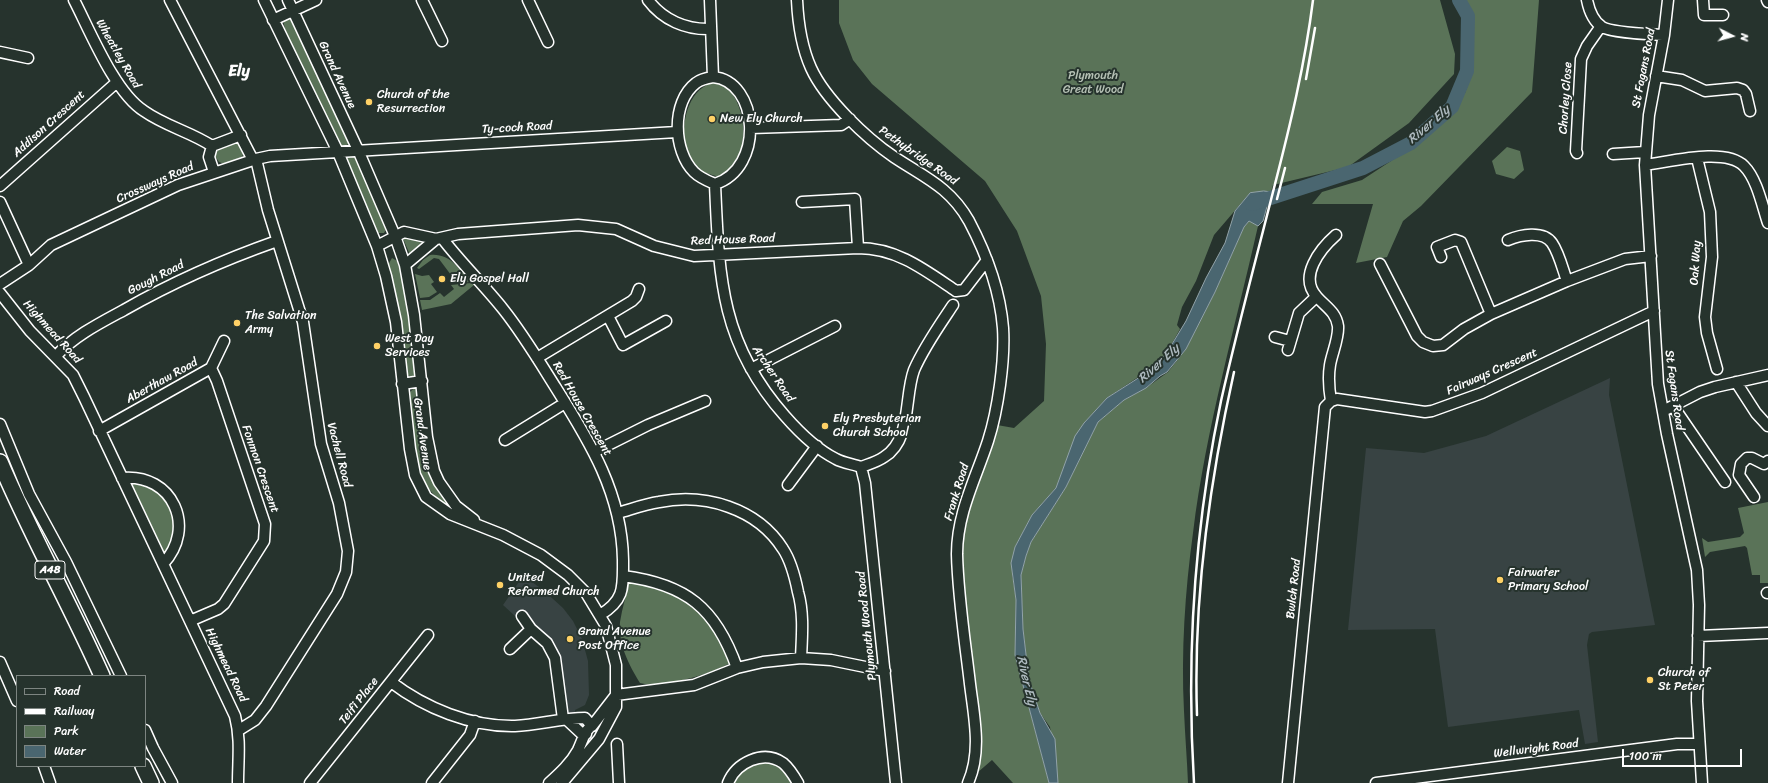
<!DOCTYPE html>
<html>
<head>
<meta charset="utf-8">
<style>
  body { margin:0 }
  #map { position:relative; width:1768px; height:783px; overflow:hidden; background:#26332d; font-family:Sriracha,sans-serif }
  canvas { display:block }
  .legend { position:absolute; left:16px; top:675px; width:130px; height:92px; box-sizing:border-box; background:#26332d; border:1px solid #7d8581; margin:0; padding:5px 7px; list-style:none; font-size:12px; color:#fff }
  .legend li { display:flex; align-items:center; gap:8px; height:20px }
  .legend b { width:20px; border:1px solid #7d8581 }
  .north { position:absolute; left:1712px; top:16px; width:40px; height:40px; -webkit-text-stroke:3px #26332d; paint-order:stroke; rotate:96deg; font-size:11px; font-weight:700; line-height:16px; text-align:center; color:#fff }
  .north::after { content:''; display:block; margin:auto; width:14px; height:18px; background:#fff; clip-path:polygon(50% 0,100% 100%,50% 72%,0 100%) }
  .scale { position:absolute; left:1622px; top:749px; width:120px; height:18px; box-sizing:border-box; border:2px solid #fff; border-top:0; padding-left:5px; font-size:12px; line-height:14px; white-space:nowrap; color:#fff; -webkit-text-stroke:3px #26332d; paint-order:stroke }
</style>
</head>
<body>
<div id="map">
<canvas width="1768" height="783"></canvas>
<ul class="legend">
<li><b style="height:5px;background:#26332d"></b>Road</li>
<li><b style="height:5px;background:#fff"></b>Railway</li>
<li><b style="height:11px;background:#5a7358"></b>Park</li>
<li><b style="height:11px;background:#4a6670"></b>Water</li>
</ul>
<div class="north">N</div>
<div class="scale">100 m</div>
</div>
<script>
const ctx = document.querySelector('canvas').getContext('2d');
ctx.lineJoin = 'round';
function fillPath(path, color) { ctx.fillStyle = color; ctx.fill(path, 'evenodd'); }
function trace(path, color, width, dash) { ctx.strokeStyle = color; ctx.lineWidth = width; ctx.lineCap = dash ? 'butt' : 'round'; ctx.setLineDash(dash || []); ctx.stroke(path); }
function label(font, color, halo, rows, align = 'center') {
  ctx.font = font + ' Sriracha,sans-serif'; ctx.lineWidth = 4; ctx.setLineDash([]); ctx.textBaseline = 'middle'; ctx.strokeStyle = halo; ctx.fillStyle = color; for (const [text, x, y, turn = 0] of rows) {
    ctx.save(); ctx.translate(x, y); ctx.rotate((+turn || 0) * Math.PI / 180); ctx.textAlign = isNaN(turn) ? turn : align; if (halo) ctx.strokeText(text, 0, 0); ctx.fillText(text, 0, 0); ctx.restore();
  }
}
fillPath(new Path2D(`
  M1610 378 1609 395 1655 625 1592 632 1589 634 1587 645 1598 742 1585 744 1579 710 1448 727 1435 629 1348 630 1366 448 1424 453 1486 436Z
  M523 576 542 589 563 608 573 621 582 639 588 661 589 695 585 705 575 710V713L567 714 550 642 522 611 516 617 503 605Z`), '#384343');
fillPath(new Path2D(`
  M839 0H1440L1455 54 1454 74 1409 123 1348 167 1273 185 1271 192 1250 193 1214 235 1196 281 1182 307 1177 325 1180 329 1166 354 1156 365 1107 398 1084 423 1056 488 1032 515 1015 547 1012 573 1016 600 1015 655 1049 783H1013L992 760 970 779 974 762 958 539 988 441H993L997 425 1014 428 1044 401 1046 344 1041 296 1017 231 985 181 872 84 853 60 839 23Z
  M1462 0H1539L1532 92 1421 206 1403 221 1387 257 1356 263 1373 204H1312L1322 192 1362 180 1391 161 1420 139 1442 115 1465 93 1473 71 1469 45 1472 26Z
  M290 17 350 142 346 146 343 147 338 144 285 29 283 20Z
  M716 82C720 84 726 86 729 90 746 108 748 146 734 166 730 172 724 174 719 177L699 171C694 162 686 153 685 143 681 120 690 86 716 82Z
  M233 143H239L244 151 242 157 224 164 219 162 215 156 218 149Z
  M1507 147 1520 151 1524 170 1514 179 1496 174 1492 161Z
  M349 155 356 156 387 228 384 233H378L376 231 346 160Z
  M1249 221 1258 226C1235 328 1206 428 1193 533 1185 591 1181 652 1184 711 1185 735 1187 759 1188 783H1058L1050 727 1040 713 1029 680 1023 629 1021 575 1026 556 1031 542 1066 487 1098 422 1124 400 1146 388 1168 372 1186 349 1215 292 1244 227Z
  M402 236 419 240 421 242 420 246 410 255Z
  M430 255C450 253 459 269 470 282L457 283 439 259 434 258 419 269 417 268 423 260Z
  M392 258 399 262 406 287 416 375 412 377 407 375 402 333 388 265Z
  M415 274 422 276 429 275 434 282 431 284 437 292 429 297 420 298Z
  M471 283 474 285 451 304 422 310 420 300H430L440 293 444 297 454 289 451 285Z
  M414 388 417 390 425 446 458 512C407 485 413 444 408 394Z
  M144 482 166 497 176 522 169 554 163 555 129 483Z
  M1768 502V583H1760V575H1752L1747 548 1745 546 1710 552 1705 557 1702 538 1708 542 1740 537 1744 533 1738 508Z
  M629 580C660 584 695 600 713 626 720 637 725 650 731 662 715 674 658 689 640 683 629 665 618 644 620 622 622 608 627 594 629 580Z
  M757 761C777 761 784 767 796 783H732L743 768Z`), '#5a7358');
const water = new Path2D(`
  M1264 191 1271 192 1263 221 1258 226 1249 221 1244 227 1215 292 1186 349 1167 372 1160 376 1146 388 1124 400 1098 422 1066 487 1031 542 1026 556 1021 575 1023 629 1029 680 1040 713 1055 739 1058 783H1049L1015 655 1016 600 1011 563 1015 547 1032 515 1056 488 1075 436 1084 423 1107 398 1143 375 1166 354 1186 321 1206 278 1225 243 1235 211 1250 193Z`);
fillPath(water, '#4a6670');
trace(water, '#92a3a9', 1);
trace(new Path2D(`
  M1252 204 1363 168 1411 143 1452 107 1467 71 1468 16 1459 0`), '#4a6670', 14);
const minor = new Path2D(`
  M74 0C90 31 115 93 144 111 165 126 191 132 212 146
  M170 0 253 160
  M264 0 338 152 377 246 386 276 396 322 410 449 415 475 426 497 450 514 503 535 541 555 568 575 586 593 606 626 616 665V707L599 739 562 783
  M288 0 358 150 395 236 405 265 414 315 427 437 434 471 439 482 456 506 474 520
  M422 0 442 41
  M528 0 548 42
  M648 0C663 20 686 30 711 29
  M710 0 713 77
  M797 0C798 22 802 48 811 68 825 99 866 138 894 157 924 177 950 187 969 221 987 255 1000 290 1003 328 1005 360 998 410 988 441 976 478 957 513 957 554 958 597 965 641 970 684 974 717 982 751 968 783
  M1587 0C1589 10 1593 21 1602 27 1612 33 1651 34 1664 35
  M1668 0 1664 35 1649 115 1645 165 1658 384 1667 434 1697 570 1699 605 1697 701 1702 783
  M1703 0 1704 15H1723
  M1767 0 1768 2
  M273 20 316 0
  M0 52 28 58
  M1656 76 1682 80 1705 91 1737 88 1743 90 1746 94 1750 111
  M713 77C759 81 765 168 715 184 708 181 700 178 694 172 673 151 671 102 696 83 701 79 707 78 713 77Z
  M751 128 841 125 850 119
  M1577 153 1576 151 1581 59 1587 46 1601 26
  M1613 154 1645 152
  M1697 158 1710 212 1712 257 1705 317 1707 333 1717 369
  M1645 165C1670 162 1725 147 1744 166 1757 179 1762 205 1768 223
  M214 172 209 157 212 146 241 135
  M715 184C719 276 720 343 785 416 799 432 816 449 836 459 843 463 853 464 861 467
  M0 186 117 82
  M0 202 29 265
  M802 202 855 199 858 248
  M442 238C461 263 484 285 503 309 523 334 539 361 556 388 590 442 622 494 623 560 623 587 625 600 600 615
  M1508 240C1520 235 1543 230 1552 243 1559 253 1563 270 1567 281
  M377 246 404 232 436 239
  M1441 257 1437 247 1455 240 1461 242 1491 314
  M1380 264 1417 336 1423 342 1433 346 1443 345 1464 329 1491 314 1567 281 1625 259 1651 256
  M405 265 436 239 458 234 578 225 616 229 654 246 694 256 858 248C897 248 925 270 956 291L964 290 987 260
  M0 284 29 265 51 245 178 185 256 159 270 156 677 132
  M0 293 30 331 73 375 84 397 235 716C241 739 238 760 238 783
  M608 316 623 345 666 321
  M1275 337 1290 341
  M1288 350 1299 313 1316 297
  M56 356C74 336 100 323 124 310 173 282 223 260 277 241
  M537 358 632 301 636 297 639 289
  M751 369 835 326
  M1736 382 1756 413 1768 426
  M402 384 422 381
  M1331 401C1329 389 1328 377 1330 365 1332 353 1339 338 1338 326 1336 312 1326 307 1317 297 1298 277 1320 249 1336 235
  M1673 406 1725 482
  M1663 411 1700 392 1715 387 1768 375
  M0 424 29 494 66 562 121 676
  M99 431 211 368 224 341
  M505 440 565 403
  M594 452 648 425 705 401
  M861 467 865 483 896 783
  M861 467C869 464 877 462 884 457 912 440 904 397 914 370 924 347 939 326 953 305
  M122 478C173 473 197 528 163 564
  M788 485 817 446
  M1754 497 1739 475 1741 464 1747 458H1752L1764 464 1768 461
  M618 513C632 509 645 504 659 502 705 493 757 508 783 549 791 561 795 577 798 592 804 613 802 636 801 658
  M623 576C686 584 716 608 737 668
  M1767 593H1768
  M522 616 531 629
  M190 621 218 609 224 604 264 541 265 524 217 381 211 368
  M1698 636 1768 633
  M510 649 531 629 547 643 555 658 563 719
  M0 662 17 701
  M391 682C425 708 471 727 515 726 539 725 561 718 585 718L592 726
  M616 695 694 685 737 668 763 662 801 658 831 660 885 671
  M566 719 581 733 586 734
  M145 730 153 748 172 783
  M239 730 255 720 266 706 337 594 346 572 348 551 339 503 321 444 303 322 268 210 256 159
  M617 744 619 783
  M44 766 50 783
  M310 783 428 635
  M432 783 470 735 475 721
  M549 783C560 773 571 763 578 750 582 742 585 729 592 726L616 695
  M728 783C736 763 763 749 783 763 789 768 794 776 798 783
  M1288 783 1325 407 1331 401 1337 399 1425 412 1432 411 1482 393 1654 311
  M1376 783 1677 744H1699`);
const highway = new Path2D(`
  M0 462C31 535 70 604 102 676
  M143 766 151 783`);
trace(minor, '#fff', 13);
trace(highway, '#fff', 18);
trace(minor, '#26332d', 10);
trace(highway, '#26332d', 15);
trace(new Path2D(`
  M1306 79 1315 28
  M1277 199 1285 168
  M1197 715C1193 600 1209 484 1234 372
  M1194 783C1186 653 1194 529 1221 401 1237 330 1256 259 1274 188 1290 126 1305 64 1313 0`), '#fff', 2.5);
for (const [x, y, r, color] of [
  [369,102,4,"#ffd166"],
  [712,119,4,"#ffd166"],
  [442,279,4,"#ffd166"],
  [237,323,4,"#ffd166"],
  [377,346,4,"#ffd166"],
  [825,426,4,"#ffd166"],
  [1500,580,4,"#ffd166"],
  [500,585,4,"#ffd166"],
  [570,639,4,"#ffd166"],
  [1650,680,4,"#ffd166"]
]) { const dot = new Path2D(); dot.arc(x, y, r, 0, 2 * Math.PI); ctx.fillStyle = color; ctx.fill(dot); trace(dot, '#26332d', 1.5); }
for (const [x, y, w] of [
  [50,570,30]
]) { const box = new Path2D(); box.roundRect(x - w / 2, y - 9, w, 18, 3); ctx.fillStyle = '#26332d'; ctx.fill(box); trace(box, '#fff', 1); }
label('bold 11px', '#fff', null, [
  ["A48",50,570]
]);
label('12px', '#fff', '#26332d', [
  ["Wheatley Road",118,54,60],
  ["St Fagans Road",1644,68,-79],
  ["Grand Avenue",337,75,65],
  ["Chorley Close",1566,98,-86],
  ["Addison Crescent",49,124,-42],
  ["Ty-coch Road",517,128,-3],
  ["Pethybridge Road",918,156,35],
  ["Crossways Road",155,183,-24],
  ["Red House Road",733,240,-2],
  ["Oak Way",1696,263,-86],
  ["Gough Road",156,278,-27],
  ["Highmead Road",52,332,48],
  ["Fairways Crescent",1492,372,-24],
  ["Archer Road",773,374,56],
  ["Aberthaw Road",162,381,-29],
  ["St Fagans Road",1674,390,82],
  ["Red House Crescent",582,409,60],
  ["Grand Avenue",422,434,82],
  ["Vachell Road",339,455,75],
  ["Fonmon Crescent",260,469,71],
  ["Frank Road",957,492,-73],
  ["Bwlch Road",1294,589,-84],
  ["Plymouth Wood Road",867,626,-96],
  ["Highmead Road",226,665,64],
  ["Teifi Place",359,701,-52],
  ["Wellwright Road",1536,749,-7]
]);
label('12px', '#b5c0b4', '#26332d', [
  ["Plymouth",1093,76],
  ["Great Wood",1093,90]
]);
label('12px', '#fff', '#26332d', [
  ["Church of the",377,95],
  ["Resurrection",377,109],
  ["New Ely Church",720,119],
  ["Ely Gospel Hall",450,279],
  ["The Salvation",245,316],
  ["Army",245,330],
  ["West Day",385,339],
  ["Services",385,353],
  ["Ely Presbyterian",833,419],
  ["Church School",833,433],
  ["Fairwater",1508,573],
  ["Primary School",1508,587],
  ["United",508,578],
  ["Reformed Church",508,592],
  ["Grand Avenue",578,632],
  ["Post Office",578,646],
  ["Church of",1658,673],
  ["St Peter",1658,687]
], 'left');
label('italic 13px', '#aebabf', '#26332d', [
  ["River Ely",1429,125,-41],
  ["River Ely",1159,364,-42],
  ["River Ely",1026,681,77]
]);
label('bold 16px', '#fff', '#26332d', [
  ["Ely",239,72]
]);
</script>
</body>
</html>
